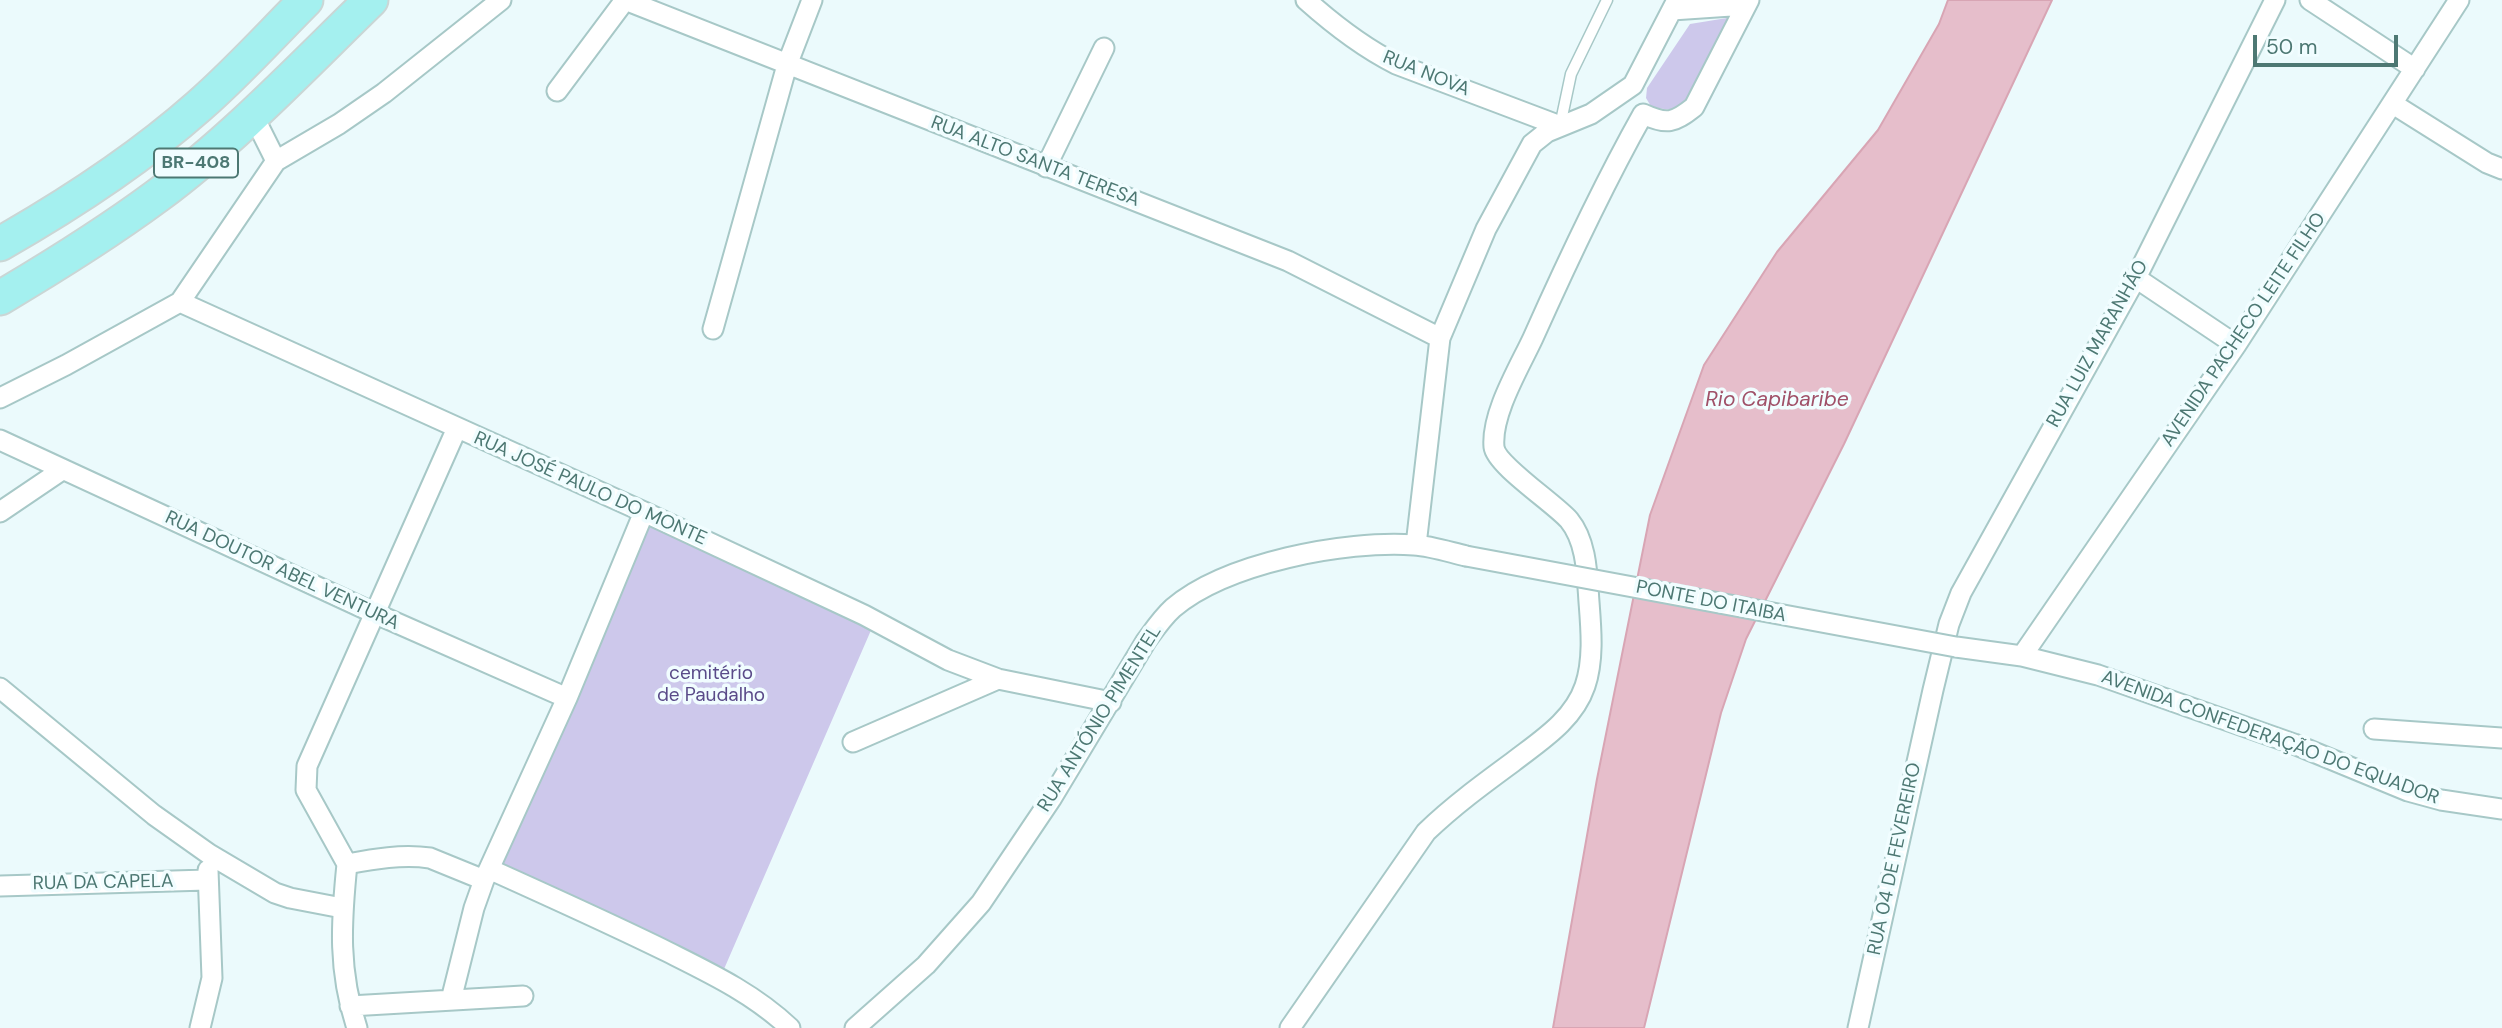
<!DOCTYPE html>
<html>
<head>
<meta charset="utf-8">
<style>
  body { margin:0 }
  #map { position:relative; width:2502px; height:1028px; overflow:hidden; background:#ebfafc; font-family:"DM Sans",sans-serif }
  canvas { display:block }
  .scale { position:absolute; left:2253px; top:35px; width:145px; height:32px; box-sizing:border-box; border:4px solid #4d7873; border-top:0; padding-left:9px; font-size:21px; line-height:24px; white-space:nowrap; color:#4d7873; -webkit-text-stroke:5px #f1fdff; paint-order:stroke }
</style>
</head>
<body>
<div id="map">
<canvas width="2502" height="1028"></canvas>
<div class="scale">50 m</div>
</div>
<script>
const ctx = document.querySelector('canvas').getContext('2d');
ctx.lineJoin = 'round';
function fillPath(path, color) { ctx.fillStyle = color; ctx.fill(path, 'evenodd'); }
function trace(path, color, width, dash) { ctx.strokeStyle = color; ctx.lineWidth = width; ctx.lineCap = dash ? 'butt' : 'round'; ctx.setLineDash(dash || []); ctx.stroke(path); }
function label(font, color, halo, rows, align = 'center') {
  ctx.font = font + ' "DM Sans",sans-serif'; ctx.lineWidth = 7; ctx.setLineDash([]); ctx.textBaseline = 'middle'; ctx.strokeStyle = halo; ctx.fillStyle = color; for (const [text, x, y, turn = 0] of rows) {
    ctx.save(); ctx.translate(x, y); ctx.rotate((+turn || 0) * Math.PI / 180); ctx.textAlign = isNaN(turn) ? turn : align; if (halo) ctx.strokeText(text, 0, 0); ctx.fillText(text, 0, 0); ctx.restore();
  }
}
fillPath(new Path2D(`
  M1727 18 1729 26 1694 106 1677 110 1652 108 1646 98 1647 88 1690 24Z
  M646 515 875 621 721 976 498 868Z`), '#cdc8eb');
const water = new Path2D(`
  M1948 0H2052L1844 444 1746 639 1721 713 1644 1028H1553L1597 779 1650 515 1704 365 1777 252 1878 130 1939 24Z`);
fillPath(water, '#e6becb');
trace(water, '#d8a5b4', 2);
const service = new Path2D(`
  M1560 126 1571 74 1607 0`);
const minor = new Path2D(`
  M625 0 1288 261 1440 338
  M1306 0C1334 25 1362 47 1396 64L1560 126
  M2310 0 2415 69
  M1672 10 1746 5
  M557 91 625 0
  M2393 104 2487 163 2502 169
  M253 115 276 161
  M1046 167 1104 48
  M2136 278 2236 345
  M180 302 644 512 864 615 948 660 998 679 1111 702
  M713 329 787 65 812 0
  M0 398 66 365 180 302 276 161 339 124 384 93 501 0
  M0 440 374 613 567 698
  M0 512 62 470
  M1416 545 1440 338 1486 229 1532 144 1547 132 1591 114 1633 85 1677 0
  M1956 647 2022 656 2098 675 2294 744 2408 791 2441 800 2502 809
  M2022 656 2236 345 2459 0
  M0 688 154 815 209 854 275 893 290 898 342 908
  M2374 729 2502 738
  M853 742 998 679
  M347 864 306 790 307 766 457 428
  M347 864C341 923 338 971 357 1028
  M347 864C374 859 402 854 430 858L484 880
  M489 869C549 896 609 923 668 952 712 974 754 994 790 1028
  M0 886 207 880
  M451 1000 474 908 484 880 567 698 644 512
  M350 1006 523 996
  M200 1028 212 978 208 870
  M855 1028 926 965 981 903 1051 799 1146 641C1154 630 1162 618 1173 608 1226 563 1345 540 1414 545 1431 546 1449 552 1466 556
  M1290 1028 1426 832C1453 806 1483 784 1513 762 1540 741 1573 721 1585 686 1594 660 1591 628 1589 602 1587 575 1587 542 1569 520 1554 503 1496 465 1494 447 1491 414 1519 368 1533 338 1567 262 1602 187 1643 114 1667 125 1674 123 1694 107L1749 0
  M1858 1028 1933 690 1949 624 1961 593 2136 278 2275 0`);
const trunk = new Path2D(`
  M0 244C70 204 138 160 199 106 237 73 271 35 306 0
  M0 298C54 266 107 233 157 196 235 138 302 67 371 0`);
trace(service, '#a7c8c7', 13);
trace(minor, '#a7c8c7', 23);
trace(trunk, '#cad6d5', 37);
trace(service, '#fff', 10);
trace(minor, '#fff', 19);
trace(trunk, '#a4f0ef', 33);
const minorBridge = new Path2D(`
  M1466 556 1956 647`);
trace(minorBridge, '#a7c8c7', 23, []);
trace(minorBridge, '#fff', 19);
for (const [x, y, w] of [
  [196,163,84]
]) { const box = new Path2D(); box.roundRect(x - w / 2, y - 14.5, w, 29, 5); ctx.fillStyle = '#f1fdff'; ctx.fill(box); trace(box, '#4d7873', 2); }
label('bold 18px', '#4d7873', null, [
  ["BR-408",196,163]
]);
label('19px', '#4d7873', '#f1fdff', [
  ["RUA NOVA",1426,74,22],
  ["RUA ALTO SANTA TERESA",1035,162,21],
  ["AVENIDA PACHECO LEITE FILHO",2244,330,-56],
  ["RUA LUIZ MARANHÃO",2098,344,-61],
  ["RUA JOSÉ PAULO DO MONTE",590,489,24],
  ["RUA DOUTOR ABEL VENTURA",282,571,25],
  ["PONTE DO ITAIBA",1711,602,11],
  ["RUA ANTÓNIO PIMENTEL",1100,719,-58],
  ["AVENIDA CONFEDERAÇÃO DO EQUADOR",2270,738,20],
  ["RUA 04 DE FEVEREIRO",1895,859,-78],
  ["RUA DA CAPELA",103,883,-1]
]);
label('19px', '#5a4b89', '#f1fdff', [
  ["cemitério",711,674],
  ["de Paudalho",711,696]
]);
label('italic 21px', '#a05068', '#f1fdff', [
  ["Rio Capibaribe",1777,400]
]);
</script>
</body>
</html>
